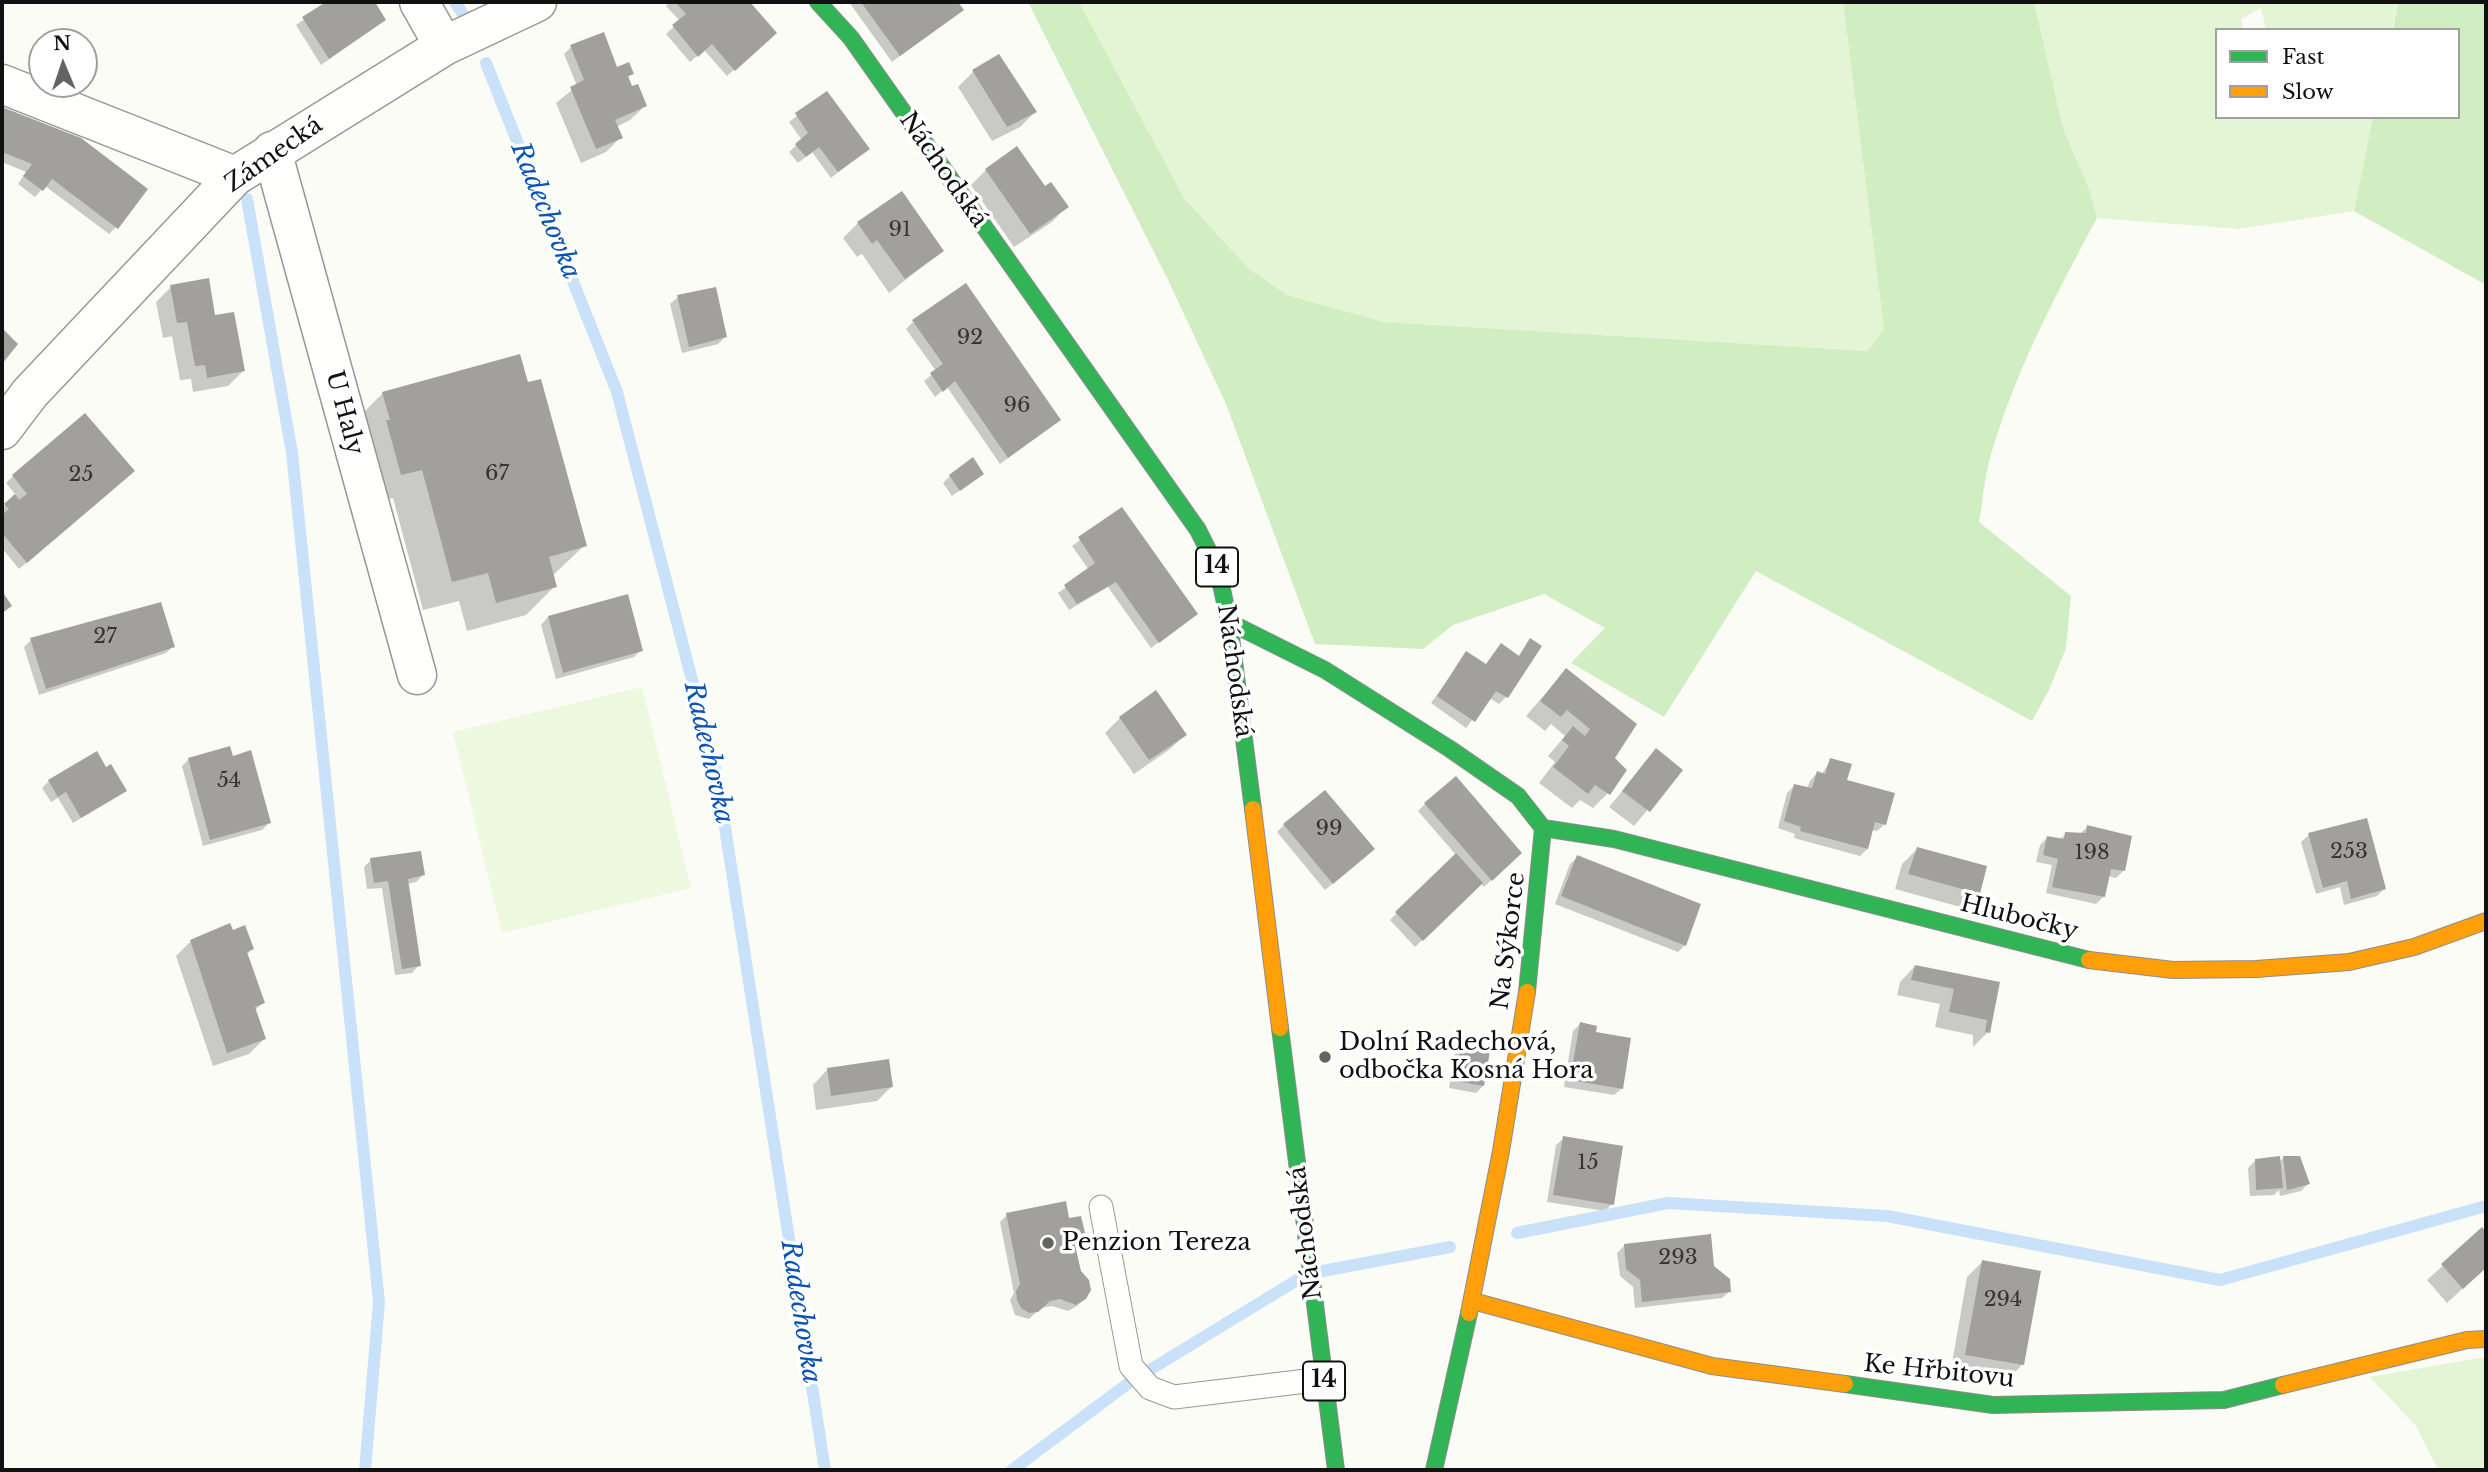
<!DOCTYPE html>
<html>
<head>
<meta charset="utf-8">
<style>
  body { margin:0 }
  #map { position:relative; width:2488px; height:1472px; overflow:hidden; background:#fcfcf7; font-family:"Libre Baskerville",serif }
  canvas { display:block }
  .frame { position:absolute; inset:0; border:4px solid #111; pointer-events:none }
  .legend { position:absolute; left:2215px; top:28px; width:245px; height:91px; box-sizing:border-box; background:#fff; border:2px solid #a0a0a0; margin:0; padding:9px 12px; list-style:none; font-size:21px; color:#111 }
  .legend li { display:flex; align-items:center; gap:14px; height:35px }
  .legend b { width:35px; border:2px solid #a0a0a0 }
  .north { position:absolute; left:28px; top:28px; width:70px; height:70px; box-sizing:border-box; background:#fff; border:2px solid #a0a0a0; border-radius:50%; rotate:358deg; font-size:19px; font-weight:700; line-height:28px; text-align:center; color:#111 }
  .north::after { content:''; display:block; margin:auto; width:24px; height:32px; background:#636362; clip-path:polygon(50% 0,100% 100%,50% 72%,0 100%) }
</style>
</head>
<body>
<div id="map">
<canvas width="2488" height="1472"></canvas>
<div class="frame"></div>
<ul class="legend">
<li><b style="height:9px;background:#30b455"></b>Fast</li>
<li><b style="height:9px;background:#ff9f0a"></b>Slow</li>
</ul>
<div class="north">N</div>
</div>
<script>
const ctx = document.querySelector('canvas').getContext('2d');
ctx.lineJoin = 'round';
function fillPath(path, color) { ctx.fillStyle = color; ctx.fill(path, 'evenodd'); }
function trace(path, color, width, dash) { ctx.strokeStyle = color; ctx.lineWidth = width; ctx.lineCap = dash ? 'butt' : 'round'; ctx.setLineDash(dash || []); ctx.stroke(path); }
function label(font, color, halo, rows, align = 'center') {
  ctx.font = font + ' "Libre Baskerville",serif'; ctx.lineWidth = 7; ctx.setLineDash([]); ctx.textBaseline = 'middle'; ctx.strokeStyle = halo; ctx.fillStyle = color; for (const [text, x, y, turn = 0] of rows) {
    ctx.save(); ctx.translate(x, y); ctx.rotate((+turn || 0) * Math.PI / 180); ctx.textAlign = isNaN(turn) ? turn : align; if (halo) ctx.strokeText(text, 0, 0); ctx.fillText(text, 0, 0); ctx.restore();
  }
}
fillPath(new Path2D(`
  M1079 2H1843L1884 330 1869 351 1384 322 1287 295 1248 268 1184 198Z
  M2034 2H2398L2392 30H2266L2261 8 2241 19 2243 30H2217V117H2373L2354 211 2240 229 2097 218 2089 189 2063 128Z
  M2486 1357V1470H2438L2416 1426 2370 1377Z`), '#e3f5d5');
fillPath(new Path2D(`
  M1028 2H1079L1184 198 1248 268 1287 295 1384 322 1868 351 1884 330 1843 2H2034L2063 128 2089 189 2097 218C2056 294 2014 374 1990 458 1984 479 1983 501 1979 522L2071 596 2066 648 2049 690 2032 721 1756 571 1664 717 1571 663 1605 628 1544 594 1453 625 1423 649 1315 644 1226 404 1169 282Z
  M2398 2H2486V285L2354 211 2373 117H2458V30H2393Z`), '#d1edc2');
fillPath(new Path2D(`
  M642 687 691 888 502 933 453 732Z`), '#edf8df');
fillPath(new Path2D(`
  M323 2H373L384 20 321 65 296 25 325 5Z
  M670 2H748L775 33 727 76 704 50 690 62 666 34 680 21 666 6Z
  M849 2H956L962 10 892 62Z
  M571 47 632 74 627 78 645 106 630 120 616 127 621 137 606 152 581 163 556 103 577 86 564 54Z
  M999 56 1035 112 1020 127 992 141 958 87 973 72Z
  M826 93 868 149 831 178 812 152 798 163 789 152 802 140 789 122Z
  M2 109 80 140 116 227 109 234 45 186 35 197 18 184 26 172 2 162Z
  M986 170 1044 188 1066 207 1052 222 1014 247 971 185Z
  M858 223 942 251 889 293 862 254 857 257 843 238Z
  M171 287 214 317 243 371 228 386 193 392 191 379 180 380 172 336 163 338 156 302Z
  M678 297 725 337 718 344 682 353 670 304Z
  M913 322 1059 420 1000 464 947 387 935 397 924 381 936 371 906 329Z
  M526 384 585 545 552 576 555 586 526 615 467 631 459 601 423 610 393 498 372 503 354 422 383 393Z
  M982 474 952 496 943 483 950 476Z
  M13 476 126 478 19 569 2 548V508L16 495 6 483Z
  M1121 510 1196 614 1151 648 1108 587 1069 610 1058 593 1089 570 1072 546Z
  M548 617 641 650 634 657 556 679 541 625Z
  M31 640 173 646 166 653 39 695 24 647Z
  M1531 641 1539 646 1506 697 1499 704 1489 698 1466 728 1431 703 1467 653 1485 666 1501 646 1518 657Z
  M1566 670 1613 758 1608 793 1593 808 1580 800 1572 808 1539 783 1555 762 1548 756 1565 736 1551 724 1545 731 1526 716Z
  M1156 693 1185 735 1170 749 1134 774 1105 733 1120 718Z
  M1656 750 1681 770 1634 826 1609 807Z
  M189 759 269 823 262 830 203 846 182 766Z
  M1831 760 1845 782 1885 824 1877 831 1872 830 1867 849 1860 856 1794 838 1795 834 1778 828 1787 793 1794 786 1807 789 1810 781 1817 773 1821 775Z
  M105 769 125 791 73 823 58 798 51 802 42 788 49 781Z
  M1425 804 1520 853 1484 887 1480 883 1415 947 1390 920 1456 855 1418 811Z
  M1284 825 1366 856 1325 890 1277 832Z
  M2087 827 2123 871 2116 878 2108 876 2104 896 2096 904 2046 893 2052 865 2036 862 2040 845 2047 838 2059 840 2066 834H2080Z
  M2309 835 2384 889 2377 896 2344 905 2340 887 2316 894 2301 842Z
  M1917 849 1979 893 1964 908 1895 889 1902 864Z
  M1578 857 1685 945 1678 952 1555 904 1570 864Z
  M371 860 423 875 416 882 407 884 419 965 412 973 395 975 382 888 367 889 364 867Z
  M232 932 252 949 246 955 263 1003 254 1011 264 1039 249 1054 213 1066 176 956 191 941Z
  M1915 966 1998 983 1988 1032 1973 1047V1035L1935 1027 1940 1004 1897 995 1900 982Z
  M1580 1024 1594 1034 1622 1088 1614 1095 1564 1087 1573 1031Z
  M1461 1048 1483 1086 1476 1093 1449 1088 1454 1055Z
  M828 1069 892 1086 877 1101 816 1110 813 1085Z
  M1564 1138 1612 1204 1605 1211 1547 1202 1556 1145Z
  M2283 1158 2308 1184 2301 1191 2280 1196 2279 1190 2274 1195 2250 1196 2248 1168 2255 1161 2279 1163Z
  M1007 1215 1068 1220 1083 1232 1072 1240 1085 1298 1077 1306 1068 1311 1052 1306 1041 1308 1029 1319 1015 1315 1010 1300 1014 1293 1000 1222Z
  M2482 1230 2486 1234V1267L2447 1303 2427 1280Z
  M1624 1246 1712 1267 1730 1291 1722 1298 1635 1308 1633 1287 1620 1276 1617 1253Z
  M1982 1262 2023 1364 2008 1379 1951 1369 1967 1277Z`), '#0003');
trace(new Path2D(`
  M455 2 472 28
  M486 63 617 392 717 776 825 1470
  M247 199 292 453 379 1302 365 1470
  M1517 1233 1668 1203 1887 1216 2220 1280 2486 1206
  M1012 1470 1130 1382 1307 1274 1450 1247`), '#c9e2fa', 12);
fillPath(new Path2D(`
  M326 2H375L386 20 329 59 302 17Z
  M675 2H750L777 33 735 71 712 44 698 57 672 25 686 14Z
  M861 2H958L964 10 900 56Z
  M604 32 617 67 629 62 634 74 628 76 632 86 638 84 647 106 615 120 623 138 596 149 570 87 584 80 570 45Z
  M999 54 1037 112 1007 127 972 70Z
  M827 91 870 149 838 172 819 147 806 157 795 144 808 133 795 113Z
  M2 107 81 138 148 189 118 229 52 179 43 191 23 176 32 164 2 152Z
  M1017 146 1045 186 1051 182 1069 207 1030 234 985 169Z
  M902 191 944 251 905 279 877 240 872 244 857 222Z
  M209 278 215 315 234 312 245 371 207 378 205 365 195 366 187 322 177 323 170 285Z
  M966 283 1061 420 1008 458 955 381 943 392 930 373 943 364 912 320Z
  M716 287 727 337 689 347 677 295Z
  M2 328 18 344 2 364Z
  M520 354 528 382 541 379 587 546 549 557 557 587 496 603 488 573 452 582 422 470 401 475 386 420H390L382 392Z
  M85 413 135 471 27 563 2 533V515L9 509 4 504 15 494 19 500 27 494 12 475Z
  M973 457 984 474 960 491 949 475Z
  M1122 507 1198 614 1159 643 1116 582 1077 604 1064 585 1095 563 1078 537Z
  M2 591 12 606 2 613Z
  M628 594 643 651 563 673 548 616Z
  M161 602 175 647 46 689 30 638Z
  M1530 638 1542 646 1508 698 1496 691 1475 722 1437 696 1466 651 1486 664 1501 643 1519 656Z
  M1566 668 1637 724 1615 758 1627 770 1610 795 1595 785 1588 794 1553 767 1569 746 1562 740 1573 726 1585 736 1590 729 1567 710 1561 717 1540 701Z
  M1156 690 1187 735 1149 760 1119 717Z
  M230 746 233 756 251 750 271 823 210 840 188 758Z
  M1656 748 1683 770 1650 812 1622 791Z
  M97 751 106 767 111 764 127 791 81 818 66 792 58 797 48 780Z
  M1830 758 1852 764 1847 780 1895 793 1886 825 1875 822 1868 849 1800 831 1801 827 1784 821 1794 784 1812 788 1817 771 1825 774Z
  M1456 776 1522 853 1492 881 1424 803Z
  M1325 790 1375 849 1333 884 1283 824Z
  M2367 818 2386 889 2351 899 2347 881 2323 888 2308 833Z
  M2087 825 2132 836 2125 871 2111 869 2105 897 2052 887 2058 859 2043 855 2047 836 2064 839 2065 832 2086 833Z
  M1917 847 1987 866 1980 894 1908 874Z
  M421 851 425 875 408 879 421 966 402 969 388 881 374 883 370 858Z
  M1456 853 1483 883 1423 941 1395 912Z
  M1577 855 1701 904 1686 946 1561 896Z
  M230 923 233 930 245 925 254 949 247 952 265 1003 255 1007 266 1039 227 1053 190 940Z
  M1915 965 2000 982 1990 1033 1985 1032 1987 1020 1949 1012 1954 989 1911 980Z
  M1580 1022 1597 1026 1596 1032 1631 1038 1623 1089 1570 1080Z
  M1461 1046 1490 1051 1484 1086 1455 1081Z
  M889 1059 893 1087 831 1096 827 1068Z
  M1563 1136 1623 1146 1614 1205 1553 1195Z
  M2280 1156 2283 1188 2256 1190 2255 1159Z
  M2283 1156H2300L2310 1184 2287 1190Z
  M1066 1201 1069 1218 1081 1216 1085 1233 1073 1236 1081 1271 1089 1280 1091 1290 1086 1299 1076 1305 1060 1299 1050 1301 1038 1312 1029 1313 1021 1308 1017 1300 1016 1291 1020 1284 1006 1213Z
  M2482 1227 2486 1232V1268L2463 1289 2441 1264Z
  M1711 1234 1714 1266 1730 1279 1731 1292 1642 1302 1640 1280 1626 1269 1624 1244Z
  M1982 1260 2041 1271 2024 1365 1965 1355Z`), '#a1a09c');
const lane = new Path2D(`
  M1101 1207 1131 1366 1150 1388 1174 1397 1323 1379`);
const street = new Path2D(`
  M419 2 444 46
  M2 84 235 176
  M272 151 417 675
  M2 430 30 393 235 176 444 46 537 2`);
const fast = new Path2D(`
  M818 2 851 38 1198 530 1218 570 1229 622 1253 809
  M1229 622 1325 670 1450 749 1518 796 1543 828 1527 992
  M1543 828 1614 839 2089 960
  M1280 1028 1336 1470
  M1845 1384 1993 1405 2224 1400 2283 1385
  M1434 1470 1469 1313`);
const slow = new Path2D(`
  M1253 809 1280 1028
  M2089 960 2173 970 2256 969 2349 962 2414 947 2486 921
  M1473 1301 1712 1366 1845 1384
  M1469 1313 1501 1151 1527 992
  M2283 1385 2467 1340 2486 1339`);
trace(lane, '#979795', 25);
trace(street, '#979795', 41);
trace(fast, '#8d8d8b', 18);
trace(slow, '#8d8d8b', 18);
trace(lane, '#fffffe', 23);
trace(street, '#fffffe', 38);
trace(fast, '#30b455', 16);
trace(slow, '#ff9f0a', 16);
for (const [x, y, r, color] of [
  [1325,1057,7,"#636362"],
  [1048,1243,7,"#636362"]
]) { const dot = new Path2D(); dot.arc(x, y, r, 0, 2 * Math.PI); ctx.fillStyle = color; ctx.fill(dot); trace(dot, '#fff', 2.5); }
label('21px', '#353534', null, [
  ["91",900,230],
  ["92",970,338],
  ["96",1017,406],
  ["67",497,474],
  ["25",81,475],
  ["27",105,637],
  ["54",229,781],
  ["99",1329,829],
  ["253",2349,852],
  ["198",2092,853],
  ["15",1588,1163],
  ["293",1678,1258],
  ["294",2003,1300]
]);
for (const [x, y, w] of [
  [1217,567,42],
  [1324,1381,42]
]) { const box = new Path2D(); box.roundRect(x - w / 2, y - 19.5, w, 39, 5); ctx.fillStyle = '#fff'; ctx.fill(box); trace(box, '#111', 2); }
label('bold 23px', '#111', null, [
  ["14",1217,567],
  ["14",1324,1381]
]);
label('24px', '#111', '#fff', [
  ["Zámecká",274,155,-35],
  ["Náchodská",943,170,55],
  ["U Haly",344,413,75],
  ["Náchodská",1234,671,82],
  ["Hlubočky",2019,918,14],
  ["Na Sýkorce",1509,941,-83],
  ["Náchodská",1306,1233,-97],
  ["Ke Hřbitovu",1939,1372,6]
]);
label('24px', '#111', '#fff', [
  ["Dolní Radechová,",1339,1043],
  ["odbočka Kosná Hora",1339,1071],
  ["Penzion Tereza",1062,1243]
], 'left');
label('italic 26px', '#0b53b1', '#fff', [
  ["Radechovka",545,211,68],
  ["Radechovka",708,753,77],
  ["Radechovka",800,1312,81]
]);
</script>
</body>
</html>
